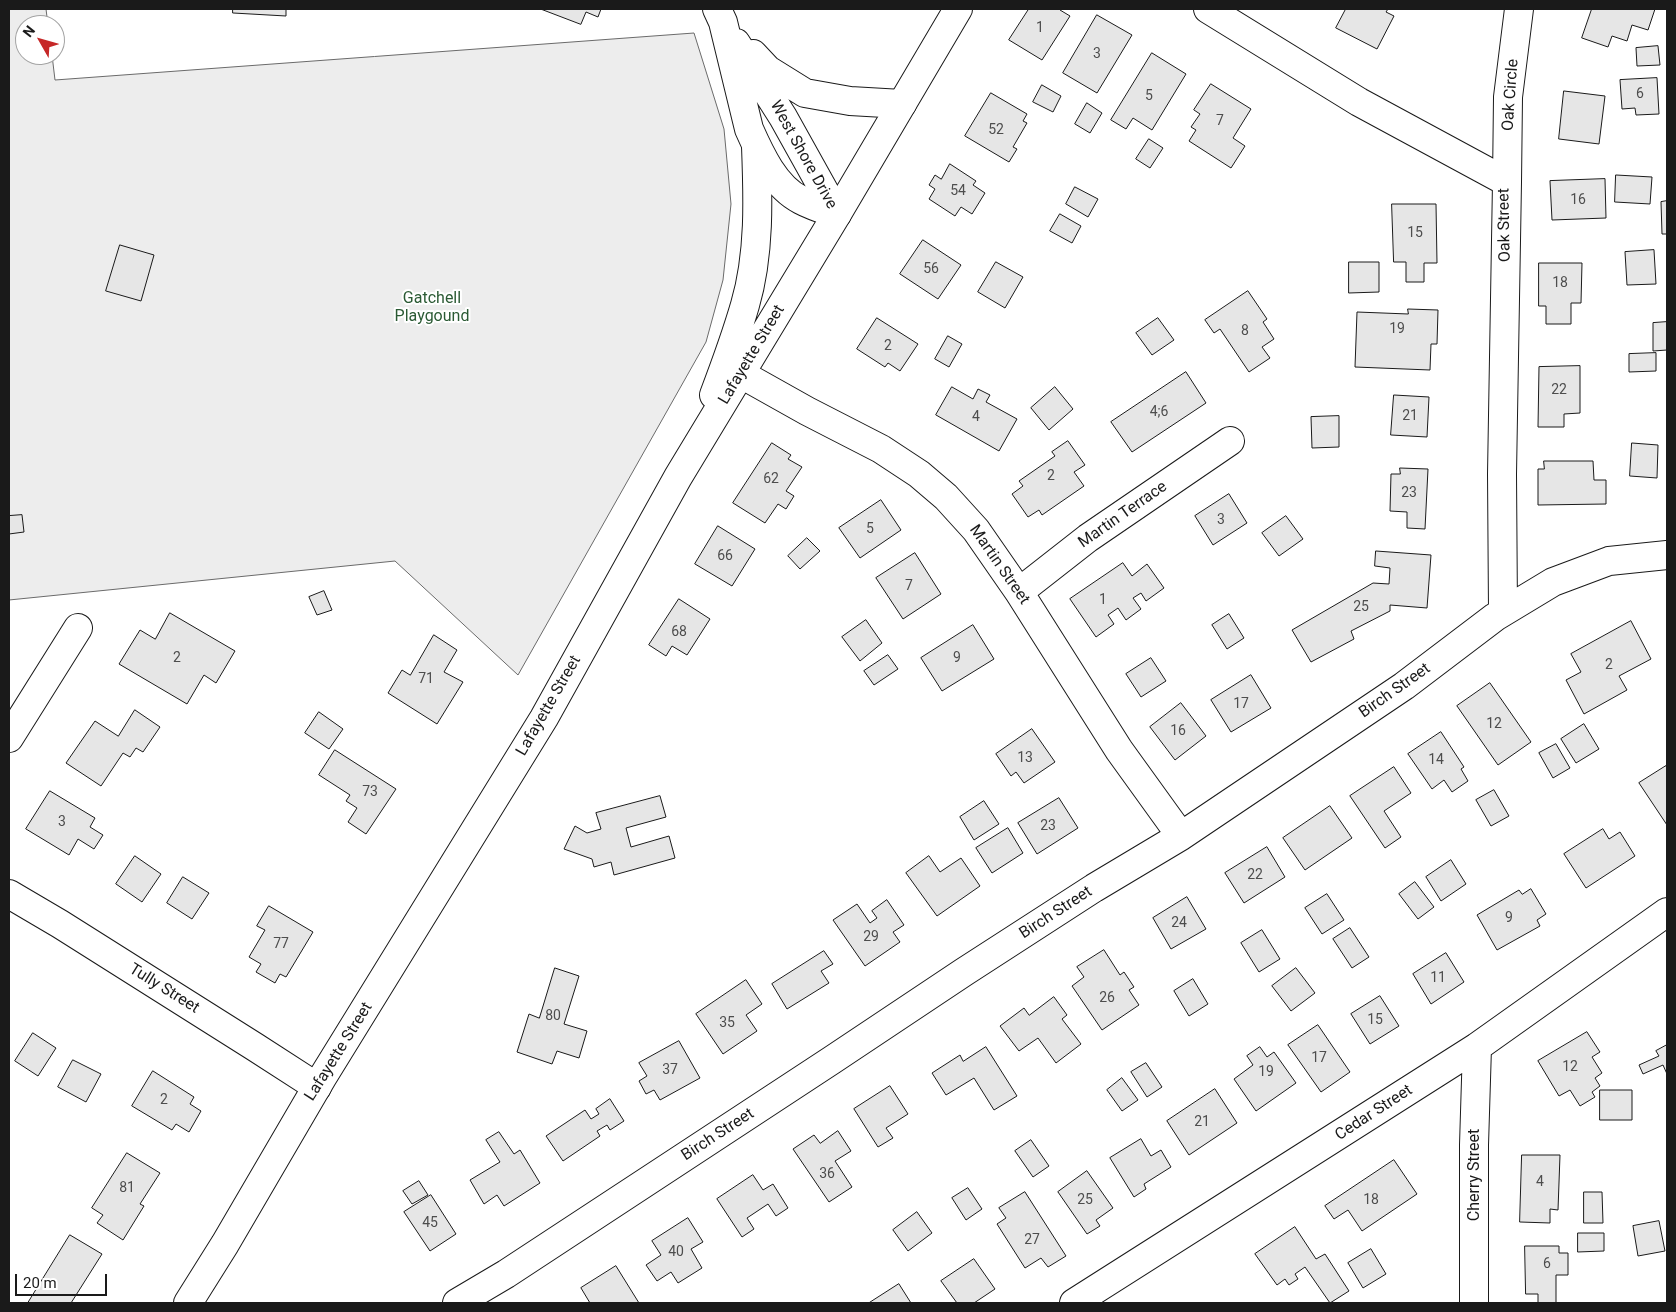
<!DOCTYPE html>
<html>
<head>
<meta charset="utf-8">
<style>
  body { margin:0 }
  #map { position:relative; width:1676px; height:1312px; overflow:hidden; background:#fff; font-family:Roboto,sans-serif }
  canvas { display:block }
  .frame { position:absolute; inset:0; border:10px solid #1a1a1a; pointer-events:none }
  .north { position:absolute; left:15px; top:15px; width:50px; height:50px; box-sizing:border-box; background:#fff; border:1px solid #a3a3a3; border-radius:50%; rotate:308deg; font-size:14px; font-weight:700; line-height:20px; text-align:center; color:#1a1a1a }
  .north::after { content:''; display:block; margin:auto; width:18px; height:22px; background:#c62828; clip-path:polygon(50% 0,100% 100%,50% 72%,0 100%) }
  .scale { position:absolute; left:15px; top:1274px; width:92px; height:22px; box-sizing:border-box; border:2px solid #1a1a1a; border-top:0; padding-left:6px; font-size:15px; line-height:18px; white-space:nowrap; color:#1a1a1a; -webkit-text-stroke:4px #fff; paint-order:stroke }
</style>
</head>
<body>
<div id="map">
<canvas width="1676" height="1312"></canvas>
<div class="frame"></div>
<div class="north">N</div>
<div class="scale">20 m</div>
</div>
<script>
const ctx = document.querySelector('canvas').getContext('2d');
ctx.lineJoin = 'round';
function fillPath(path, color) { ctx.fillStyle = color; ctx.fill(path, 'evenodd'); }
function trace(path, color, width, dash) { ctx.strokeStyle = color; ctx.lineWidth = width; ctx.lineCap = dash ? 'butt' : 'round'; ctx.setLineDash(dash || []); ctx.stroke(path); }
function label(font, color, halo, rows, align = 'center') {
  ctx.font = font + ' Roboto,sans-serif'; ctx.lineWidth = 4; ctx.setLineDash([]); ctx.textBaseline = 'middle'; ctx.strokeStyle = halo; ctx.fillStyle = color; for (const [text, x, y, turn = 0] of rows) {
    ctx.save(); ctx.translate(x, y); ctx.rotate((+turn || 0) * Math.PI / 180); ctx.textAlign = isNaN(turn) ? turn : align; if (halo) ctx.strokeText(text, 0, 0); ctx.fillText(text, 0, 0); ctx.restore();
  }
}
const built = new Path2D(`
  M9 9H46L48 25H25V55H52L55 80 694 33 724 129 731 204 723 280 706 342 518 675 395 561 9 600Z`);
fillPath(built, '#ededed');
trace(built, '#6a6a6a', 1);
const building = new Path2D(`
  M233 9H286V16L233 13Z
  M541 9H601L598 17 586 12 581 24Z
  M1029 9H1061L1060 10 1070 16 1042 60 1009 40Z
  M1346 9H1388L1386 12 1394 16 1377 49 1336 28Z
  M1592 9H1655L1648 30 1632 25 1627 41 1612 36 1608 47 1582 38Z
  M1097 15 1132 35 1097 93 1063 73Z
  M1658 46 1660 65 1637 66 1636 48Z
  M1152 53 1186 74 1152 130 1133 118 1126 129 1111 120Z
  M1657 78 1659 114 1636 115 1635 108 1622 109 1620 80Z
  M1211 84 1251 109 1233 138 1245 146 1231 168 1189 141 1196 130 1191 127 1200 114 1194 110Z
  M1042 85 1061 96 1053 112 1033 102Z
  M1564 91 1605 96 1599 144 1559 139Z
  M991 93 1027 114 1023 121 1027 123 1013 147 1017 149 1009 162 965 136Z
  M1087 103 1102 113 1090 133 1075 124Z
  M1149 139 1163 148 1150 168 1136 159Z
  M950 164 976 181 973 185 985 193 972 214 961 207 955 216 929 199 935 189 929 185 935 175 941 179Z
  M1616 175 1652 177 1650 204 1615 202Z
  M1605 179 1606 218 1552 220 1550 181Z
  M1075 187 1098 199 1088 217 1066 204Z
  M1667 201V234H1662L1661 202Z
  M1392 204H1436L1437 263H1424V282H1406V262H1394Z
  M1060 214 1081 226 1072 243 1050 231Z
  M923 240 961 265 938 299 900 274Z
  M120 245 154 255 141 301 106 291Z
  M1654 250 1656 284 1627 285 1625 252Z
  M996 262 1023 277 1005 308 978 292Z
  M1349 262H1379V292L1349 293Z
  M1539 263H1582L1581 303H1571V324H1546V306H1539Z
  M1248 291 1267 319 1263 322 1274 339 1262 347 1270 358 1249 372 1220 329 1214 333 1205 320Z
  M1408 309 1438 310 1437 344H1431L1430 370 1355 367 1357 312 1408 314Z
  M877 318 918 344 900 371 888 363 885 367 857 349Z
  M1158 318 1174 340 1152 355 1136 333Z
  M1667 322V350L1653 351V323Z
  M948 336 962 344 949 367 935 359Z
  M1656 353V371L1629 372V354Z
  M1580 366V413L1564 414V427H1538L1539 367Z
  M1186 372 1206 403 1132 452 1111 422Z
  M952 387 973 399 978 389 990 395 986 402 1017 419 999 451 936 415Z
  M1055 387 1073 409 1049 430 1031 408Z
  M1394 395 1429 397 1427 437 1391 435Z
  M1339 416V447L1312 448 1311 417Z
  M1068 441 1085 465 1074 472 1084 486 1042 515 1039 510 1028 517 1012 494 1023 486 1019 481 1055 456 1052 452Z
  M772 443 791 455 788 459 802 467 786 491 794 496 786 509 778 504 765 523 733 503Z
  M1632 443 1658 445 1657 478 1630 476Z
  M1544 461H1593L1594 480H1606V504L1538 505V469H1544Z
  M1400 468 1428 469 1425 529 1407 528V512L1390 511 1391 474H1400Z
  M1229 494 1247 523 1213 545 1195 516Z
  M881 500 901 530 860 558 839 528Z
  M22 515 24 532 9 534V516Z
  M1286 516 1303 539 1279 556 1262 533Z
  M718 526 755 549 732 586 695 564Z
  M807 538 820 551 800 569 788 556Z
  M1376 551 1431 555 1427 608 1390 605V611L1351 631 1354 639 1311 662 1292 630 1373 583 1389 584 1390 568 1375 566Z
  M915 553 941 594 903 619 876 578Z
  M1123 563 1132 576 1147 564 1164 588 1146 601 1141 593 1133 598 1141 609 1126 620 1118 608 1108 615 1114 624 1096 637 1070 599Z
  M324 591 332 610 317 615 309 597Z
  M679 599 710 619 687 655 672 646 666 656 649 645Z
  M170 613 235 651 216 683 204 675 187 704 119 664 140 630 155 639Z
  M1229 614 1244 638 1227 649 1212 625Z
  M866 620 882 643 860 661 842 637Z
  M1631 621 1651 659 1619 676 1627 690 1584 714 1566 680 1581 672 1571 654Z
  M973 625 994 659 942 691 921 658Z
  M434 635 457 650 444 672 463 682 437 724 388 693 402 670 410 675Z
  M888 655 898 669 874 685 864 671Z
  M1151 658 1166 681 1141 697 1126 674Z
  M1251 675 1271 708 1231 732 1211 700Z
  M1490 683 1531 742 1498 765 1457 706Z
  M1181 703 1206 736 1175 760 1150 727Z
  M135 710 160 727 143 752 136 748 130 757 123 753 101 786 66 763 95 721 118 736Z
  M319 712 343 729 329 749 305 733Z
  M1584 724 1599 749 1576 763 1561 739Z
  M1032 729 1055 762 1024 783 1016 772 1011 776 996 754Z
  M1441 732 1464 767 1461 769 1468 781 1452 792 1444 780 1432 789 1408 754Z
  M1556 744 1570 768 1553 778 1539 753Z
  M335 750 396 789 366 834 348 822 357 808 346 801 350 795 319 775Z
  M1666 766 1667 768V825L1639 783Z
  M1394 767 1411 793 1384 811 1401 837 1385 848 1350 796Z
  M1494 790 1509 816 1491 826 1476 800Z
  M50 791 95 818 90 827 103 835 94 849 78 839 69 855 26 829Z
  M660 796 666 817 626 828 631 847 669 836 675 858 614 875 611 862 594 867 592 859 564 849 575 826 587 833 601 829 596 813Z
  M1059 798 1078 828 1037 854 1018 823Z
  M984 801 999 824 974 840 960 817Z
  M1330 806 1352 838 1305 870 1283 838Z
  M1008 828 1023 853 992 873 976 848Z
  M1603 829 1609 839 1620 832 1635 856 1586 888 1564 854Z
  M1267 847 1285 877 1244 903 1225 873Z
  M135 856 161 874 142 902 116 884Z
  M929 856 940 872 961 858 980 886 937 916 906 873Z
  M1451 860 1466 884 1441 901 1426 877Z
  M183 877 209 893 192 919 167 903Z
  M1415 882 1434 907 1418 919 1399 894Z
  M1531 889 1546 914 1537 920 1540 926 1497 950 1477 915 1519 890 1522 894Z
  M1327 894 1344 920 1322 934 1305 908Z
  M1187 897 1206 929 1171 949 1153 918Z
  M887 900 904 925 893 932 900 942 865 966 833 920 857 904 870 923 877 918 872 911Z
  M269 906 313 932 286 977 280 974 275 983 256 972 261 964 249 957 265 930 257 926Z
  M1350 928 1369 957 1352 968 1333 939Z
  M1262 930 1280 959 1259 972 1241 943Z
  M1104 950 1120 975 1124 972 1134 987 1129 990 1139 1005 1102 1030 1072 986 1084 977 1077 967Z
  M824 951 833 964 821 971 829 983 787 1009 772 984Z
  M1446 953 1464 982 1431 1004 1413 974Z
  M555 968 579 976 564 1024 587 1031 579 1058 557 1051 552 1064 517 1052 529 1014 539 1018Z
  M1296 968 1315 993 1291 1011 1272 986Z
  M1193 979 1208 1004 1189 1016 1174 991Z
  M746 980 762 1004 746 1015 757 1031 723 1054 696 1014Z
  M1380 996 1399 1026 1370 1044 1351 1014Z
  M1054 997 1067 1015 1062 1019 1081 1044 1056 1063 1038 1038 1019 1051 1000 1026 1024 1008 1029 1015Z
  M1318 1025 1350 1072 1321 1092 1288 1045Z
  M1587 1032 1600 1052 1592 1057 1602 1073 1595 1078 1600 1086 1592 1092 1595 1097 1580 1106 1570 1090 1559 1096 1538 1061Z
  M33 1033 56 1048 38 1076 15 1061Z
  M679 1041 700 1078 660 1100 654 1090 646 1094 639 1081 647 1076 639 1063Z
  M1667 1045V1074L1663 1065 1643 1074 1639 1065 1659 1056 1656 1051Z
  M986 1047 1017 1096 994 1110 974 1078 946 1095 932 1073 960 1055 963 1061Z
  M1260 1047 1267 1057 1274 1052 1296 1083 1256 1111 1234 1079 1253 1065 1247 1056Z
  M73 1060 101 1074 86 1102 58 1087Z
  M1146 1063 1162 1087 1147 1097 1131 1072Z
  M153 1071 194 1097 190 1104 201 1111 189 1132 176 1124 172 1130 132 1106Z
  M1122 1078 1138 1100 1122 1111 1107 1090Z
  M890 1086 908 1114 886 1128 893 1138 878 1147 854 1109Z
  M1215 1089 1237 1123 1189 1155 1167 1121Z
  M1600 1090H1632V1120H1600Z
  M610 1099 624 1121 610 1130 607 1125 597 1131 600 1136 563 1161 546 1136 585 1110 591 1119 599 1114 596 1109Z
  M838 1131 851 1151 835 1161 852 1187 829 1202 793 1149 814 1135 820 1143Z
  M499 1132 514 1154 520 1150 540 1183 504 1206 497 1195 484 1204 470 1180 500 1162 486 1140Z
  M1141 1139 1151 1156 1161 1150 1171 1167 1144 1184 1146 1189 1134 1197 1110 1158Z
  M1031 1140 1049 1166 1033 1177 1015 1151Z
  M127 1153 160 1173 140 1204 144 1206 123 1240 97 1223 103 1215 92 1208Z
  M1522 1155H1560L1558 1210 1550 1209V1223L1520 1222Z
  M1394 1160 1417 1194 1362 1231 1348 1210 1334 1219 1325 1206Z
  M1087 1171 1113 1208 1096 1220 1100 1226 1087 1234 1058 1192Z
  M753 1175 763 1190 773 1184 788 1208 776 1216 768 1204 747 1218 754 1229 742 1237 717 1199Z
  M419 1181 428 1195 412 1204 403 1191Z
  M968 1188 982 1209 966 1220 952 1198Z
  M1025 1192 1066 1256 1048 1267 1041 1258 1025 1268 997 1224 1006 1218 999 1208Z
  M1584 1192H1602L1603 1223H1584Z
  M431 1195 456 1234 430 1251 404 1212Z
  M917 1212 932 1233 908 1251 893 1230Z
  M688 1218 703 1242 691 1249 702 1268 678 1283 671 1272 657 1281 646 1265 661 1255 652 1241Z
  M1659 1221 1665 1251 1638 1256 1633 1226Z
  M1295 1227 1316 1259 1325 1254 1349 1291 1330 1303 1305 1267 1295 1274 1298 1279 1289 1285 1285 1279 1277 1285 1255 1254Z
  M1578 1233H1604V1251L1578 1252Z
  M70 1235 102 1254 71 1303H28Z
  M1525 1246H1559V1253H1568V1275H1556V1303H1538V1294H1526Z
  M1371 1249 1386 1274 1363 1288 1348 1263Z
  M974 1259 995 1289 974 1303H957L941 1281Z
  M616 1266 639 1303H590L581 1288Z
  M899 1284 911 1303H869Z`);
fillPath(building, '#e6e6e6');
trace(building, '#1a1a1a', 1);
const minor = new Path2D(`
  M1208 9 1359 102 1507 182 1502 474 1503 612
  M1507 182 1508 97 1519 9
  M741 374 807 411 881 449 919 474 946 497 976 530 1019 592 1119 750 1181 836
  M1019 592 1088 538 1230 441
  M9 738 78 628
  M9 894 60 924 255 1047 317 1087
  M457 1303 506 1274 832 1060 964 972 1094 888 1181 836 1404 686 1495 617 1553 582 1609 561 1667 555
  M1074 1303 1477 1047 1667 912
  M1474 1303V1145L1477 1047`);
const secondary = new Path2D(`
  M717 9 723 22 749 129C760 154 775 187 801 200 812 206 825 210 837 214
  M736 43 783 117 837 214
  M753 54 768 70 805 93 850 101 902 104`);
const primary = new Path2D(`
  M714 395C725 366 736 336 745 305 760 254 758 198 756 146
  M188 1303 225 1244 322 1078 544 718 678 477 837 214 958 9`);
trace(minor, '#1a1a1a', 30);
trace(secondary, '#1a1a1a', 30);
trace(primary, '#1a1a1a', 30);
trace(minor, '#fff', 28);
trace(secondary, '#fff', 28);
trace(primary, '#fff', 28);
label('14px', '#4d4d4d', null, [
  ["1",1040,28],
  ["3",1097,54],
  ["6",1640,94],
  ["5",1149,96],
  ["7",1220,121],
  ["52",996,130],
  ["54",958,191],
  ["16",1578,200],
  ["15",1415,233],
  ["56",931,269],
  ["18",1560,283],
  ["19",1397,329],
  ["8",1245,331],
  ["2",888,346],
  ["22",1559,390],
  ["4;6",1159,412],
  ["21",1410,416],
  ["4",976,417],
  ["2",1051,476],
  ["62",771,479],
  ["23",1409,493],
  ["3",1221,520],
  ["5",870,529],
  ["66",725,556],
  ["7",909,586],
  ["1",1103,600],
  ["25",1361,607],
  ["68",679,632],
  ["2",177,658],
  ["9",957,658],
  ["2",1609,665],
  ["71",426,679],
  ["17",1241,704],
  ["12",1494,724],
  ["16",1178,731],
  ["13",1025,758],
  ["14",1436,760],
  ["73",370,792],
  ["3",62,822],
  ["23",1048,826],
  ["22",1255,875],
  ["9",1509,918],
  ["24",1179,923],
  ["29",871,937],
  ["77",281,944],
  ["11",1438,978],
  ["26",1107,998],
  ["80",553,1016],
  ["15",1375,1020],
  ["35",727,1023],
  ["17",1319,1058],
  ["12",1570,1067],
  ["37",670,1070],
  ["19",1266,1072],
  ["2",164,1100],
  ["21",1202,1122],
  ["36",827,1174],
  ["4",1540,1182],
  ["81",127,1188],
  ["25",1085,1200],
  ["18",1371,1200],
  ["45",430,1223],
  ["27",1032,1240],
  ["40",676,1252],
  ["6",1547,1264]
]);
label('16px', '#1a1a1a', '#fff', [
  ["Oak Circle",1511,95,-86],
  ["West Shore Drive",803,155,61],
  ["Oak Street",1505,225,-91],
  ["Lafayette Street",752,355,-59],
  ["Martin Terrace",1123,515,-35],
  ["Martin Street",999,565,55],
  ["Birch Street",1395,691,-35],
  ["Lafayette Street",549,706,-60],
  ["Birch Street",1056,913,-33],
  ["Tully Street",164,989,32],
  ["Lafayette Street",339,1052,-58],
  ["Cedar Street",1374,1113,-33],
  ["Birch Street",718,1135,-33],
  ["Cherry Street",1475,1175,-90]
]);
label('16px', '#2b5a34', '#fff', [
  ["Gatchell",432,299],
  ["Playgound",432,317]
]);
</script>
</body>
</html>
